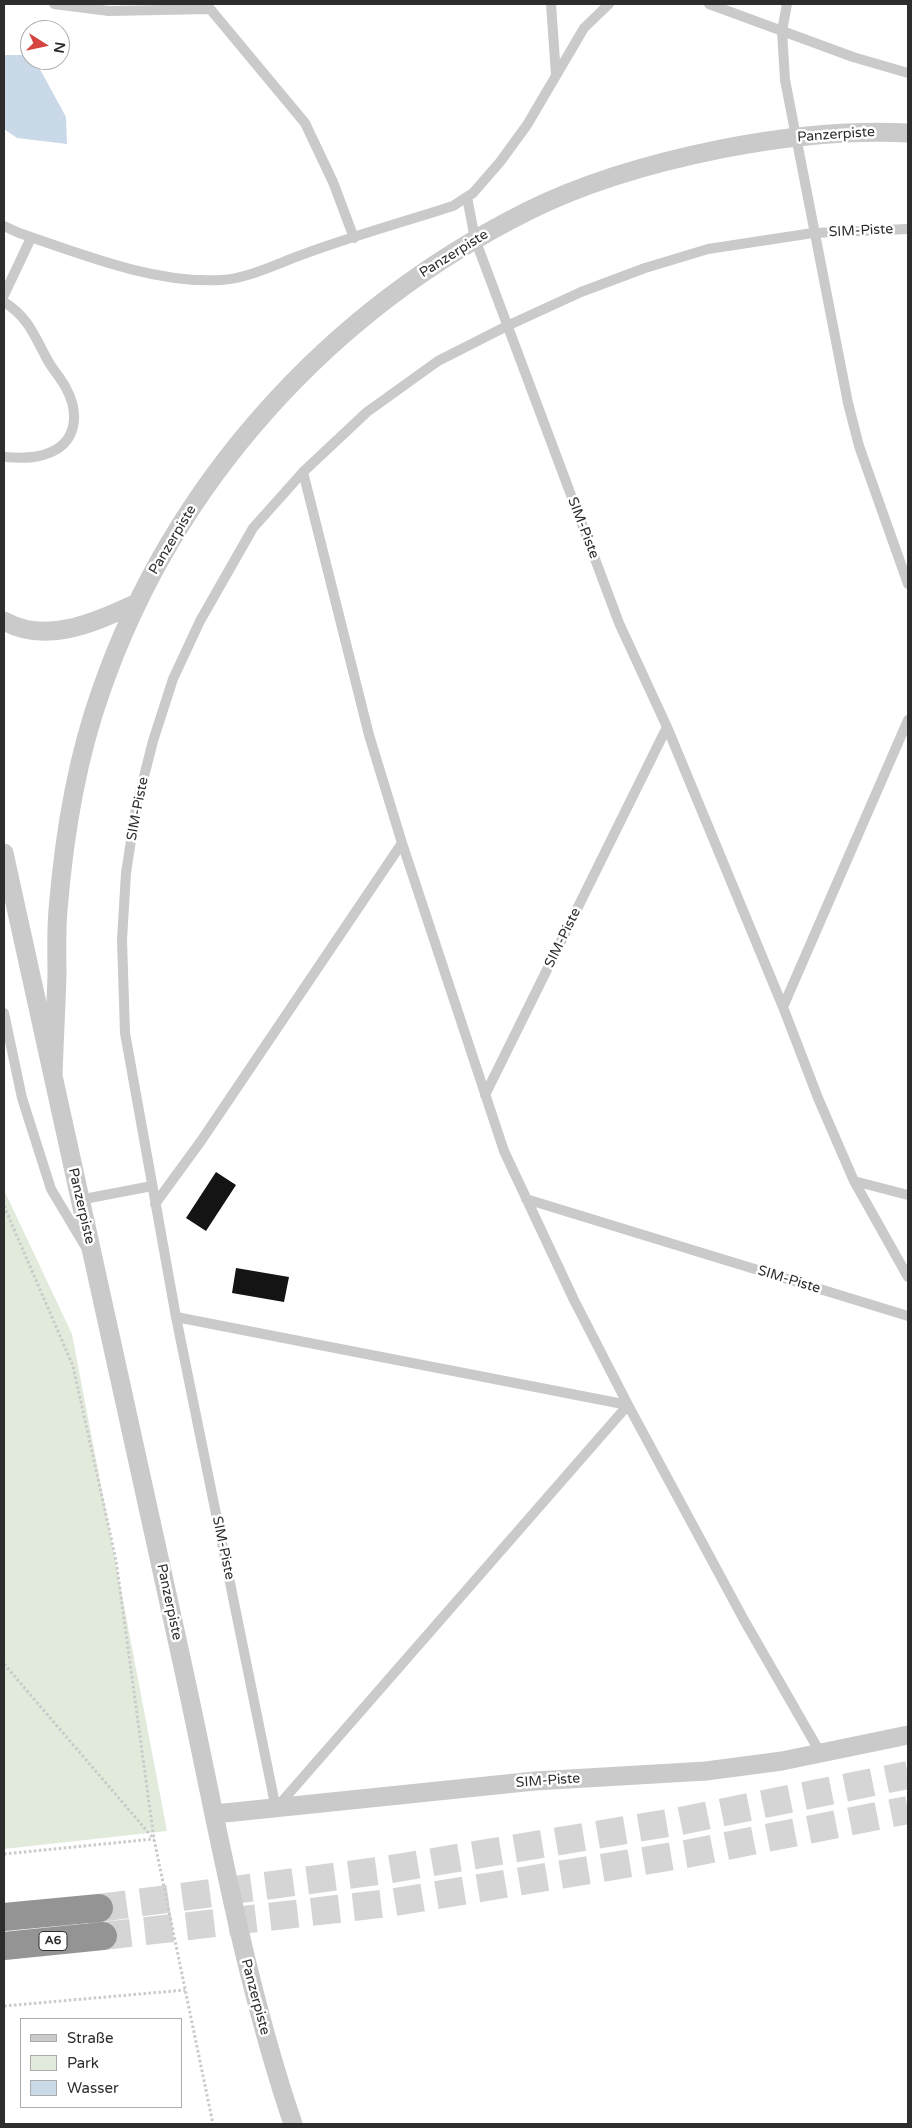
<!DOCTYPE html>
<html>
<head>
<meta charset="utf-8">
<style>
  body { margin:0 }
  #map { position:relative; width:912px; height:2128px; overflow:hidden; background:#fff; font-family:"Varela Round",sans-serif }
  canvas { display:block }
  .frame { position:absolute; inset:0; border:5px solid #2d2d2d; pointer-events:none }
  .legend { position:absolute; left:20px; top:2018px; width:162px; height:90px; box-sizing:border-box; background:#fff; border:1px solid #ababab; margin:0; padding:6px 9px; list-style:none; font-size:15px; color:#2d2d2d }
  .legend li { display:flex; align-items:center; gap:10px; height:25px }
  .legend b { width:25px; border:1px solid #ababab }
  .north { position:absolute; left:20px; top:20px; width:50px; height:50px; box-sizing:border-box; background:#fff; border:1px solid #ababab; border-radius:50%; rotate:100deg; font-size:14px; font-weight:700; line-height:20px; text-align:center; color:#2d2d2d }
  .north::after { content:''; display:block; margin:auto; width:18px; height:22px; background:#d5443f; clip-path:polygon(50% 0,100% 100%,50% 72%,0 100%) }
</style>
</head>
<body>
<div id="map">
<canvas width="912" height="2128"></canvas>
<div class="frame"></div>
<ul class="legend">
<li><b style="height:6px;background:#cacaca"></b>Straße</li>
<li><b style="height:14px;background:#e2eadc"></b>Park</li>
<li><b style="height:14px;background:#cad9e8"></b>Wasser</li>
</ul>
<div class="north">N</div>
</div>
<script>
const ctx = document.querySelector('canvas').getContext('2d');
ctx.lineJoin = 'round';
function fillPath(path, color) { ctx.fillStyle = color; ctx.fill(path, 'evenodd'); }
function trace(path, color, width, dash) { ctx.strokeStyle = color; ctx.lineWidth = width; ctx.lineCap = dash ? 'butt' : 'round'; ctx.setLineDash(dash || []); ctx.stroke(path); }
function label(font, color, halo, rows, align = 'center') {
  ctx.font = font + ' "Varela Round",sans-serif'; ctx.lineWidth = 5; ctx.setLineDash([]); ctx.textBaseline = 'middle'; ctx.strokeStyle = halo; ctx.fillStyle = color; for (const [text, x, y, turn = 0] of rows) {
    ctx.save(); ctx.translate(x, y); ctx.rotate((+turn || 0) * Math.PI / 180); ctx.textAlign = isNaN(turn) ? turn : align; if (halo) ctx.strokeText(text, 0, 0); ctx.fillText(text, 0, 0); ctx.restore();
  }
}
fillPath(new Path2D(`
  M4 1190 72 1334 167 1831 4 1849Z`), '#e2eadc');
fillPath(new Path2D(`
  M4 55H30V60H35L66 117 67 144 17 138 4 129Z`), '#cad9e8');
fillPath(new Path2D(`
  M216 1172 236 1185 206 1231 186 1218Z
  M236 1268 289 1277 284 1302 232 1293Z`), '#141414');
trace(new Path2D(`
  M99 1908 385 1870 680 1821 908 1775
  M103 1936 389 1903 686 1854 908 1810`), '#d5d5d5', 28, [28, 14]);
trace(new Path2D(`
  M4 1206 73 1366 116 1560 154 1839 213 2124
  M4 1664 153 1838
  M4 1854 154 1839
  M4 2006 185 1990`), '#cacaca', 3, [2.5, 2.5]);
trace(new Path2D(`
  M54 4 109 11 210 9
  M206 4 305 123 333 182 354 238
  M551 4 556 75
  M709 4 853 57 908 73
  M787 4 782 31 785 80 848 403 859 446 908 584
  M467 197 475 239 619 623 667 727 783 1007 818 1098 854 1181 908 1277
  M4 226 19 233C81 254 155 284 221 280 250 278 278 263 304 254 353 236 403 222 453 206L473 193 500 162 527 125 584 28 609 4
  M4 295 31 238
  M4 302C28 317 34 335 47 359 52 369 61 378 66 388 80 414 77 444 46 454 33 459 17 458 4 457
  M303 472 369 735 402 843 504 1151 574 1300 628 1405 744 1620 821 1754
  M783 1007 908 720
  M4 1013 22 1098 51 1189 85 1246
  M485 1095 667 727
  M854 1181 908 1195
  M526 1199 908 1316
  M79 1200 152 1186
  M155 1204 201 1141 402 843
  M176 1317 628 1405
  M278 1806 628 1405
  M276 1809 176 1317 125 1033 122 940 126 873 136 808 153 741 173 679 200 621 253 528 303 472 367 412 438 361 507 326 581 292 645 268 708 249 813 233 908 229`), '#cacaca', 10);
trace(new Path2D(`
  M4 621C48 645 95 622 137 603
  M4 853C62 1119 121 1386 180 1653 215 1811 241 1971 293 2124
  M53 1077C54 1043 56 1009 57 975 57 954 56 932 58 910 64 836 76 761 101 691 174 481 330 310 528 211 588 181 656 162 721 149 782 137 846 130 908 133
  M215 1814 535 1781 706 1771 782 1761 908 1735`), '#cacaca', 19);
trace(new Path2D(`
  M4 1917 99 1908
  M4 1946 103 1936`), '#949494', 28);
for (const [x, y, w] of [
  [53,1941,28]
]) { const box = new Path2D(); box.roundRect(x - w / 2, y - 9.5, w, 19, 4); ctx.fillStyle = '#fff'; ctx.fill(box); trace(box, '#2d2d2d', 1); }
label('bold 12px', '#2d2d2d', null, [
  ["A6",53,1941]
]);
label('14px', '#2d2d2d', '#fff', [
  ["Panzerpiste",836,135,-4],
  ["SIM-Piste",861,231,-3],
  ["Panzerpiste",454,254,-32],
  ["SIM-Piste",583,528,69],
  ["Panzerpiste",173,540,-59],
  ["SIM-Piste",138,809,-79],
  ["SIM-Piste",563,938,-64],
  ["Panzerpiste",81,1206,77],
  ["SIM-Piste",789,1280,17],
  ["SIM-Piste",223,1548,78],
  ["Panzerpiste",169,1602,78],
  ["SIM-Piste",548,1781,-4],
  ["Panzerpiste",255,1997,75]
]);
</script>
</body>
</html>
